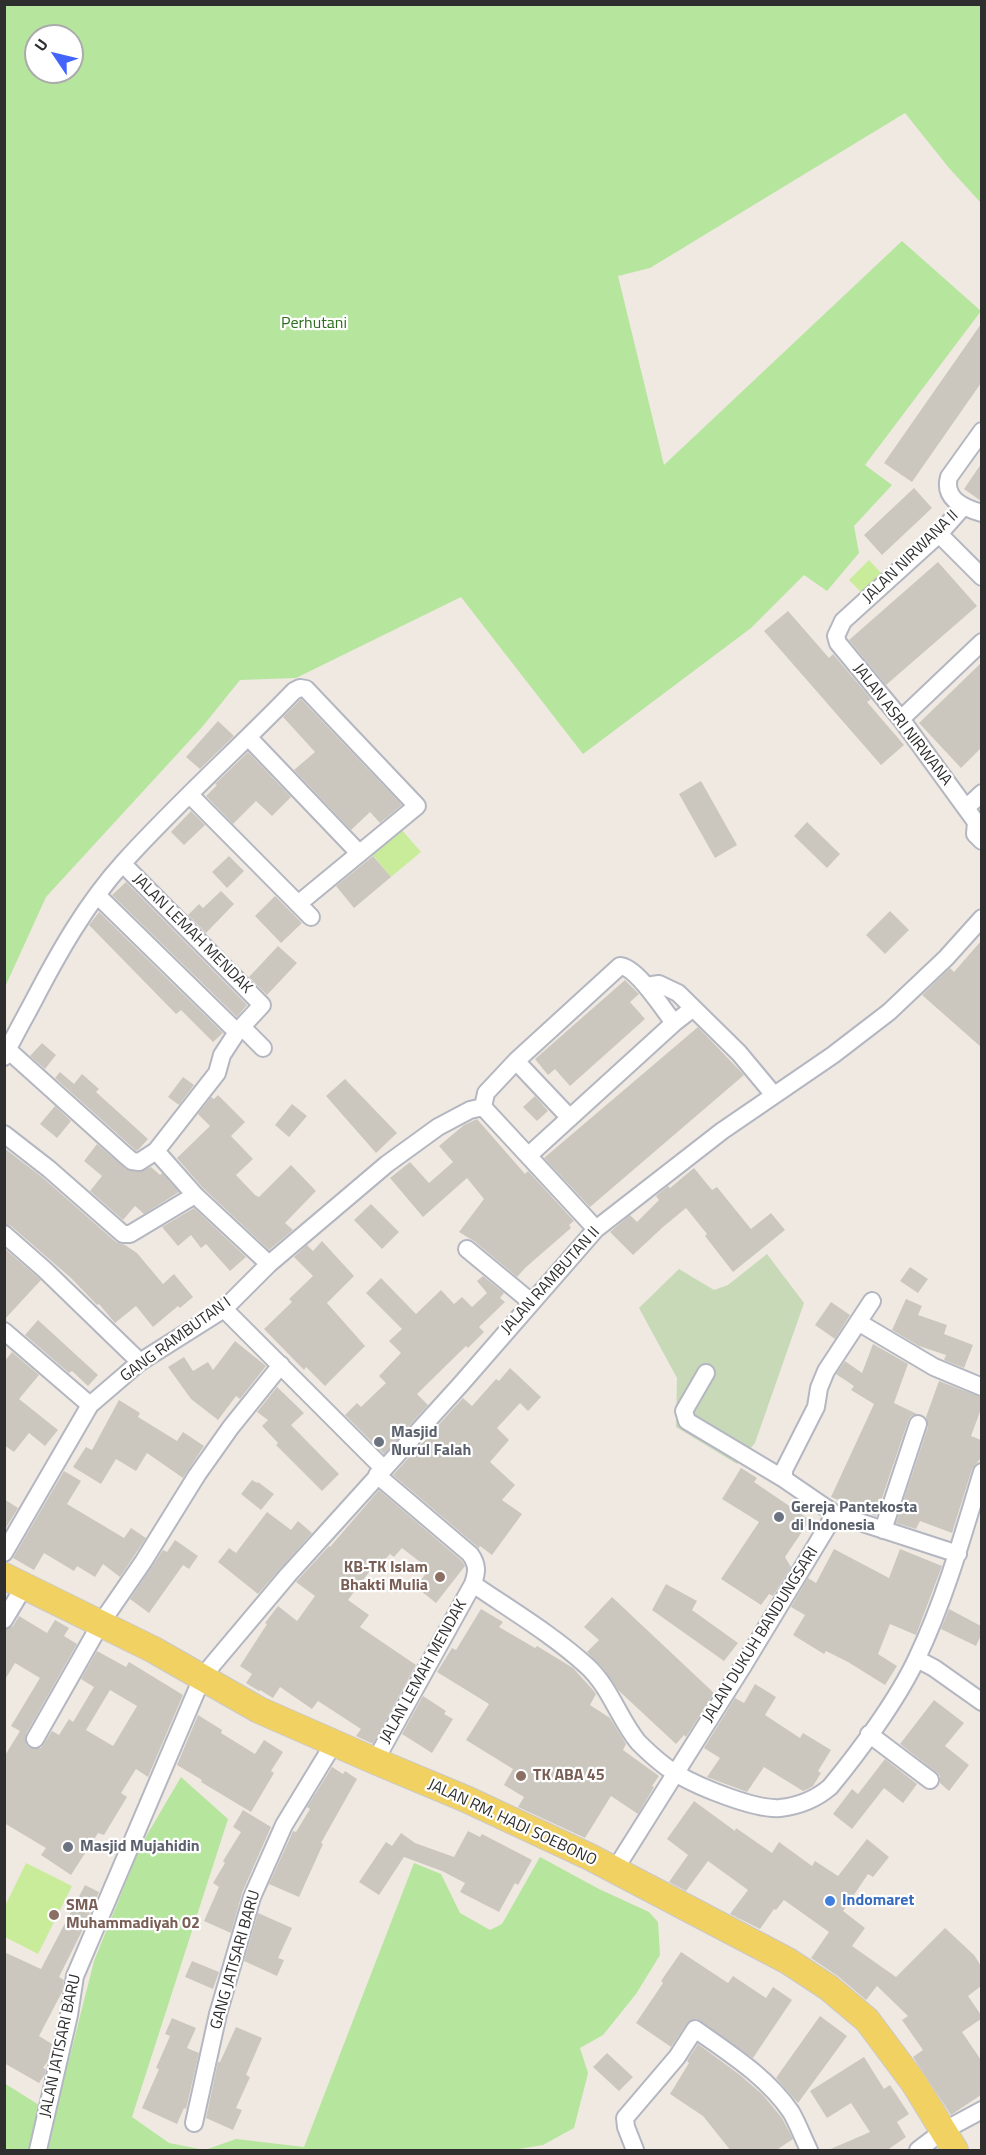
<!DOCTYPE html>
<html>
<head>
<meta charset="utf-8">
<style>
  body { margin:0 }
  #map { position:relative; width:986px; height:2155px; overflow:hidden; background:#efe9e1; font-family:"Titillium Web",sans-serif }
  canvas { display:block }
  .frame { position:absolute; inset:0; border:6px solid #2e2e2e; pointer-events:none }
  .north { position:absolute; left:24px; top:24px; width:60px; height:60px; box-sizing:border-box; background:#fff; border:2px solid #ababab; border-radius:50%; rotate:305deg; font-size:16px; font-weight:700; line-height:24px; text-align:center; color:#2e2e2e }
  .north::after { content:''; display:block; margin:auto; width:21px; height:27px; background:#4264fb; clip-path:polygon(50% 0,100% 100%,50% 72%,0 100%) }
</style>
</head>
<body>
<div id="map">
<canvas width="986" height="2155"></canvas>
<div class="frame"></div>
<div class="north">U</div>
</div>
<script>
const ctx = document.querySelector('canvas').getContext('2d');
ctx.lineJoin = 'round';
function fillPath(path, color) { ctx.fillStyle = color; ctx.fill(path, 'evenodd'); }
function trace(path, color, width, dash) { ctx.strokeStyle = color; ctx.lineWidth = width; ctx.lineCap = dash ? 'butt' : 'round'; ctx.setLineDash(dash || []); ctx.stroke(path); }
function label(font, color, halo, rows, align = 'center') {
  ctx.font = font + ' "Titillium Web",sans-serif'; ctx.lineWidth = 4.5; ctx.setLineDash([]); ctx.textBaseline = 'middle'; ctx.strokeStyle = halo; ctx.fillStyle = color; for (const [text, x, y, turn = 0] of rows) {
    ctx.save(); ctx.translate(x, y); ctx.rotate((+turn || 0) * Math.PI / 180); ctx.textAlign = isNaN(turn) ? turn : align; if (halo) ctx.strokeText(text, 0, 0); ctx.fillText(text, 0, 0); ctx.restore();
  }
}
fillPath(new Path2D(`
  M5 4 981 5V203L949 168 905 113 650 268 618 276 664 465 902 241 981 311 865 465 892 485 854 526 859 553 827 591 804 575 751 628 583 754 461 597 296 678 240 680 203 726 46 897 5 987ZM36 36H72V72H36Z
  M181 1777 228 1819 132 2117 169 2143 205 2150 236 2139 304 2147 414 1863 441 1874 460 1913 490 1930 502 1924 540 1857 599 1889 649 1912 658 1922 660 1955 636 1994 603 2035 580 2048 588 2073 574 2128 543 2145 513 2150 452 2149 450 2150H5L4 2083 55 2115 94 1961 141 1845Z`), '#b6e59e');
fillPath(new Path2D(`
  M767 1254 804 1303 755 1443 737 1464 676 1427 677 1378 639 1308 679 1269 714 1290 728 1285Z`), '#c8d9b8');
fillPath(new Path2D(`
  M869 560 882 574 862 593 849 580Z
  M401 829 421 852 391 877 371 853Z
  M26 1863 72 1886 38 1954 5 1937V1906Z`), '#c9ec9a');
fillPath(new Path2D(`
  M981 324V383L912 482 884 463Z
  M981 464V501L964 489Z
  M914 488 932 508 882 555 864 535Z
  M938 562 977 606 886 685 849 640Z
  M788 611 829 658 833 654 871 699 867 702 904 745 881 765 764 631Z
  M981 663V748L961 768 919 723Z
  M301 699 402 805 380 823 370 812 351 830 294 770 315 752 283 717Z
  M218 721 234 736 200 769 186 757Z
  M248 752 291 797 272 816 256 801 233 824 206 796 217 785 215 784Z
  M701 781 737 845 715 858 679 794Z
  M191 811 205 825 184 845 171 832Z
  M807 822 840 854 827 868 794 836Z
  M229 856 244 871 227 888 212 872Z
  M373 856 391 877 354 908 336 886Z
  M126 882 247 1005 237 1017 112 895Z
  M221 891 234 904 206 933 188 915 199 904 203 908Z
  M275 896 302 923 281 943 255 916Z
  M890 911 909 930 885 954 866 935Z
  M99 912 223 1033 213 1042 181 1010 176 1014 89 925Z
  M981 941V1047L922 995 950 968 954 972Z
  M278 946 297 963 267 995 249 977Z
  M625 980 639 994 630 1002 645 1019 570 1086 555 1069 548 1075 535 1059Z
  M698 1027 744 1075 590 1207 544 1158Z
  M42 1043 56 1055 45 1069 30 1056Z
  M60 1072 74 1084 82 1074 99 1089 96 1092 148 1139 139 1149 136 1151 133 1148 55 1078Z
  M183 1077 194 1085 179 1105 168 1097Z
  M345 1079 397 1133 376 1153 326 1096Z
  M218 1095 245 1122 231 1136 253 1159 236 1175 255 1195 259 1197 291 1165 316 1191 285 1223 293 1230 269 1250 203 1188 177 1158 210 1126 198 1114 211 1097 214 1099Z
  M535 1096 548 1111 537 1121 523 1107Z
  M292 1104 307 1116 289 1137 275 1125Z
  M55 1106 71 1121 57 1138 40 1124Z
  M477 1119 525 1174 528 1171 574 1221 569 1225 571 1228 525 1268 517 1277 474 1241 459 1232 484 1199 467 1178 423 1217 390 1178 410 1162 429 1183 453 1162 439 1146 464 1125Z
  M97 1144 126 1169 138 1172 151 1167 160 1175 162 1173 179 1192 144 1214 135 1206 123 1220 90 1191 102 1176 84 1161Z
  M4 1148 42 1177 116 1242 125 1245 137 1253 163 1284 174 1274 193 1297 180 1308 178 1306 153 1327 136 1306 115 1323 99 1304 97 1305 71 1278 11 1226 4 1224Z
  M694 1168 712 1190 717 1187 751 1229 771 1213 785 1230 733 1272 705 1236 707 1234 686 1208 663 1227 633 1255 610 1232 630 1215 637 1222 659 1200 656 1196 668 1186 670 1188Z
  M371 1204 399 1232 382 1249 354 1220Z
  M194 1208 246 1257 230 1271 206 1244 201 1248 191 1235 178 1246 162 1227Z
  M322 1241 354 1276 327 1303 365 1346 325 1386 306 1367 304 1370 264 1329 292 1302 289 1299 313 1276 294 1257 307 1245 313 1251Z
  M4 1248 41 1280 4 1320Z
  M910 1267 928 1279 918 1293 900 1281Z
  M483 1276 504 1293 500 1298 505 1302 479 1327 484 1332 468 1348 466 1346 417 1394 428 1405 384 1454 345 1415 357 1403 361 1407 386 1383 379 1376 401 1353 389 1341 402 1329 366 1293 381 1278 416 1314 441 1290 454 1304 462 1297 472 1307 487 1293 477 1281Z
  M906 1299 922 1306 918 1315 947 1325 944 1334 973 1345 964 1368 944 1360 946 1355 919 1346 892 1330Z
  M831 1302 850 1315 835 1339 815 1325Z
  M38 1320 98 1375 88 1386 72 1371 69 1373 25 1335Z
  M235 1341 266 1366 240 1399 236 1396 218 1420 191 1399 168 1367 184 1357 193 1371 208 1362 213 1370Z
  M873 1344 908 1364 894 1403 917 1414 911 1416 908 1421 876 1516 831 1497 874 1404 851 1390 854 1386 836 1374 845 1361 862 1373Z
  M12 1352 39 1375 19 1399 58 1430 45 1446 29 1433 14 1452 4 1445V1362Z
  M510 1368 541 1397 528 1411 520 1403 497 1428 509 1440 490 1462 515 1485 502 1500 522 1514 492 1555 480 1546 479 1548 393 1475 463 1398 472 1406 496 1379 499 1381Z
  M939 1381 981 1397V1409L971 1436 981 1440V1458L972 1469 952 1533 920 1521 916 1529 896 1523 928 1427 926 1417Z
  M277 1387 304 1413 291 1425 339 1474 322 1491 276 1445 278 1443 262 1426 268 1420 257 1412Z
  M119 1400 140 1413 138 1417 177 1441 183 1432 204 1446 183 1478 147 1453 136 1471 116 1459 101 1484 73 1467 86 1447 92 1450Z
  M741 1468 757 1478 754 1482 810 1520 785 1557 791 1567 773 1596 769 1594 761 1605 721 1579 759 1522 722 1499Z
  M64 1471 81 1481 67 1504 124 1538 131 1528 146 1538 120 1577 103 1564 95 1577 77 1566 74 1571 44 1553 34 1570 13 1558Z
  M252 1480 257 1483 258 1482 274 1494 261 1510 241 1494Z
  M379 1490 462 1561 465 1566 436 1603 416 1587 429 1569 402 1548 394 1557 390 1554 379 1566 376 1563 348 1600 369 1615 360 1627 416 1665 373 1744 356 1736 361 1729 318 1701 312 1709 280 1687 273 1698 260 1690 259 1691 246 1683 252 1674 240 1666 267 1624 265 1623 278 1606 297 1621 315 1596 296 1582 329 1546 330 1547Z
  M4 1499 18 1508 4 1531Z
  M267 1512 291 1530 298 1521 312 1533 258 1594 218 1562 229 1548 236 1553Z
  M175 1540 198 1556 189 1569 183 1565 149 1613 130 1599 163 1550 167 1552Z
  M834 1549 889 1578 900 1549 942 1566 916 1635 890 1624 878 1654 897 1666 885 1685 848 1662 826 1651 824 1654 793 1635 805 1615 791 1607 808 1578 816 1583Z
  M666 1584 697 1601 692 1610 738 1643 724 1661 652 1610Z
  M612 1597 714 1693 686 1737 684 1735 676 1744 618 1690 603 1668 587 1652 599 1640 584 1627Z
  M481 1609 503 1622 499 1627 535 1648 537 1646 573 1668 593 1690 596 1694 590 1705 610 1718 626 1744 623 1750 659 1776 652 1786 654 1787 638 1814 611 1796 585 1838 518 1807 524 1797 504 1785 513 1769 466 1740 489 1704 437 1672 452 1648 456 1650Z
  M949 1609 981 1626V1635L976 1646 941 1629Z
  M19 1616 47 1633 55 1620 69 1628 64 1636 77 1644 26 1734V1744L30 1748H41L52 1731 59 1735 69 1719 73 1722 94 1687 81 1679 97 1651 126 1667 129 1662 183 1695 148 1777 136 1769 121 1793 127 1797 104 1835 98 1833 71 1875 41 1855 46 1848 4 1823V1757L20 1731 11 1726 40 1678 15 1663 4 1681V1630L13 1626ZM110 1690 137 1706 113 1746 86 1730Z
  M755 1684 776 1697 765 1715 800 1738 803 1733 831 1750 818 1771 821 1773 813 1786 808 1789 803 1791 764 1767 747 1792 707 1777 720 1758 704 1748 735 1698 744 1703Z
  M423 1696 446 1711 444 1714 453 1719 432 1753 402 1734Z
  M934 1700 964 1723 945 1746 969 1765 949 1791 940 1783V1776L936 1772 900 1744Z
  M198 1715 222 1730 221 1733 255 1754 264 1740 283 1752 271 1771 274 1773 251 1812 201 1782 202 1780 177 1765Z
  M885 1759 917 1784 903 1803 884 1788 852 1829 833 1814 852 1789 858 1794Z
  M332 1767 343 1774 345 1771 357 1779 321 1843 323 1844 299 1897 269 1884 290 1838 293 1831 296 1832 310 1809 307 1807Z
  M694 1801 735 1831 736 1828 772 1853 779 1842 812 1866 815 1861 838 1876 867 1839 889 1857 873 1877 868 1874 843 1911 865 1928 852 1946 896 1977 945 1928 974 1955 981 1966V1986L968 1996 981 2015V2019L962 2032 981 2060V2095L951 2115 913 2057 923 2050 902 2020 908 2016 877 1986 866 2000 839 1977 811 1958 829 1932 784 1900 776 1910 774 1909 760 1929 730 1914 748 1890 708 1861 686 1891 669 1882 688 1855 667 1839Z
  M243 1810 271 1827 242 1893 231 1933 204 1921 219 1887 213 1883 225 1863 223 1861 241 1832 233 1827Z
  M468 1831 480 1837 482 1834 532 1860 518 1885 515 1883 499 1912 460 1892 465 1883 442 1871 404 1857 379 1895 359 1882 386 1842 392 1846 401 1833 415 1843 454 1857Z
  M85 1885 99 1892 83 1929 59 1977 64 1980 62 1992 39 2036 52 2044 48 2061 43 2068 46 2069 45 2074 39 2083 4 2063V1952L41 1969Z
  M258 1913 292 1928 278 1958 284 1960 277 1976 244 1961Z
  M681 1952 728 1983 733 1976 766 1998 773 1987 792 2000 753 2058 696 2019 687 2023 671 2047 636 2023 663 1983 661 1981Z
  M192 1961 219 1972 213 1989 185 1977Z
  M820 2016 847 2036 798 2103 776 2078Z
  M172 2018 196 2028 187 2048 199 2053 186 2109 184 2108 177 2124 142 2108 159 2069 156 2068 170 2036 165 2034Z
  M236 2027 262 2038 246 2075 250 2077 236 2108 242 2110 233 2130 206 2118 218 2062H220Z
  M698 2044 740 2075 763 2095 782 2118 793 2139 775 2151H731L703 2116 670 2094 689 2063 687 2061Z
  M607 2053 633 2077 619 2091 593 2067Z
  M864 2057 884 2089 890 2085 909 2114 897 2122 906 2137 886 2151H826L870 2132 851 2103 827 2118 810 2091Z`), '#cbc7bf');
const street = new Path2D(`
  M982 431 949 477C943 499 964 508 982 513
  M963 507 939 534 843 621 836 636 838 643 901 719 976 822
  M939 534 982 577
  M901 719 982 642
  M249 738 359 853
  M190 795 311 917
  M966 808 982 793
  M976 822 975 834 982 841
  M123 864 262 1005 237 1032
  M646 986 659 984 678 993 739 1053 774 1095
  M240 1029 247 1032 263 1048
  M8 1050 126 1156 132 1161 139 1162 156 1151 217 1073 222 1055 237 1032 97 895
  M4 1057C13 1038 24 1019 34 1000 59 952 86 904 123 863 177 803 238 749 294 691L300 688 306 689 417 806 298 904
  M516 1061 570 1118
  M4 1134 49 1169 123 1234H130L195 1195 269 1264
  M156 1151 195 1195
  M529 1155 674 1023 692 1009
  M596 1229 483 1107 486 1093 516 1061 620 966C637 967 663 1009 674 1023
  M4 1234 45 1270 140 1362
  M467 1249 531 1302
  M224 1309 383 1468
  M858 1322 934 1367 982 1387
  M4 1331 90 1405
  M706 1373 684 1411 687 1421 784 1479
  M377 1475 470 1554C478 1565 477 1572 473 1584 511 1610 553 1635 587 1666 610 1687 619 1719 638 1742 649 1753 663 1766 677 1774 699 1787 755 1810 780 1808 798 1806 816 1799 830 1787 859 1752 898 1699 917 1658 945 1599 963 1535 982 1472
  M835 1514 784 1479V1470L816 1407 819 1388 826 1371 872 1301
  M883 1530 918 1424
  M4 1553 90 1405 140 1362 224 1309 269 1264 387 1164 438 1127 470 1110 483 1107
  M4 1620 25 1585
  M917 1659 934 1668 982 1702
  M869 1734 930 1780
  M35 1739 101 1623 143 1562 197 1475 231 1427 281 1365
  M375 1761 473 1584
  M614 1871 743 1666 835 1514 958 1554
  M194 2123 218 2014 252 1897 284 1825 334 1743
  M38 2150 69 2015 75 1976 202 1678 213 1664 288 1575 461 1384 596 1229 722 1131 833 1055 889 1012 946 958 982 918
  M635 2150 626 2127 625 2118 677 2057 695 2029C730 2054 766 2076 791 2112 798 2124 803 2138 809 2150
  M918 2150 943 2131 982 2110`);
const primary = new Path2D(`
  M4 1576 154 1650 259 1710 375 1761 466 1799 590 1857 788 1961 829 1988 867 2020 914 2083 955 2150`);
trace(street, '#b4b7c1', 20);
trace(primary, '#c9c9c9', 28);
trace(street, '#fff', 16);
trace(primary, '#f2d163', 26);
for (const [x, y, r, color] of [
  [379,1442,6,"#6b7280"],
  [779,1517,6,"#6b7280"],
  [440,1577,6,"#8d6e63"],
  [521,1776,6,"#8d6e63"],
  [68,1847,6,"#6b7280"],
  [830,1901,6,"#3f7fe0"],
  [54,1915,6,"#8d6e63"]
]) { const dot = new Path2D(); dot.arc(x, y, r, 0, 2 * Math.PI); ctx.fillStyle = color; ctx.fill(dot); trace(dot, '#fff', 2); }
label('16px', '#2c6e1b', '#fff', [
  ["Perhutani",314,324]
]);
label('16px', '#2e2e2e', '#fff', [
  ["JALAN NIRWANA II",911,557,-44],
  ["JALAN ASRI NIRWANA",902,725,52],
  ["JALAN LEMAH MENDAK",192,934,45],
  ["JALAN RAMBUTAN II",551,1281,-48],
  ["GANG RAMBUTAN I",176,1340,-36],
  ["JALAN DUKUH BANDUNGSARI",761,1635,-58],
  ["JALAN LEMAH MENDAK",424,1672,-61],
  ["JALAN RM. HADI SOEBONO",512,1823,25],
  ["GANG JATISARI BARU",236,1960,-74],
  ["JALAN JATISARI BARU",61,2046,-78]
]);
label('bold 16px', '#5b616d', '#fff', [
  ["Masjid",391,1433],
  ["Nurul Falah",391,1451],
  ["Gereja Pantekosta",791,1508],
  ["di Indonesia",791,1526],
  ["Masjid Mujahidin",80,1847]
], 'left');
label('bold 16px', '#785e54', '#fff', [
  ["KB-TK Islam",428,1568,"right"],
  ["Bhakti Mulia",428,1586,"right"],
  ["TK ABA 45",533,1776],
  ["SMA",66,1906],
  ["Muhammadiyah 02",66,1924]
], 'left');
label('bold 16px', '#366cbe', '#fff', [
  ["Indomaret",842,1901]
], 'left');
</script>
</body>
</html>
